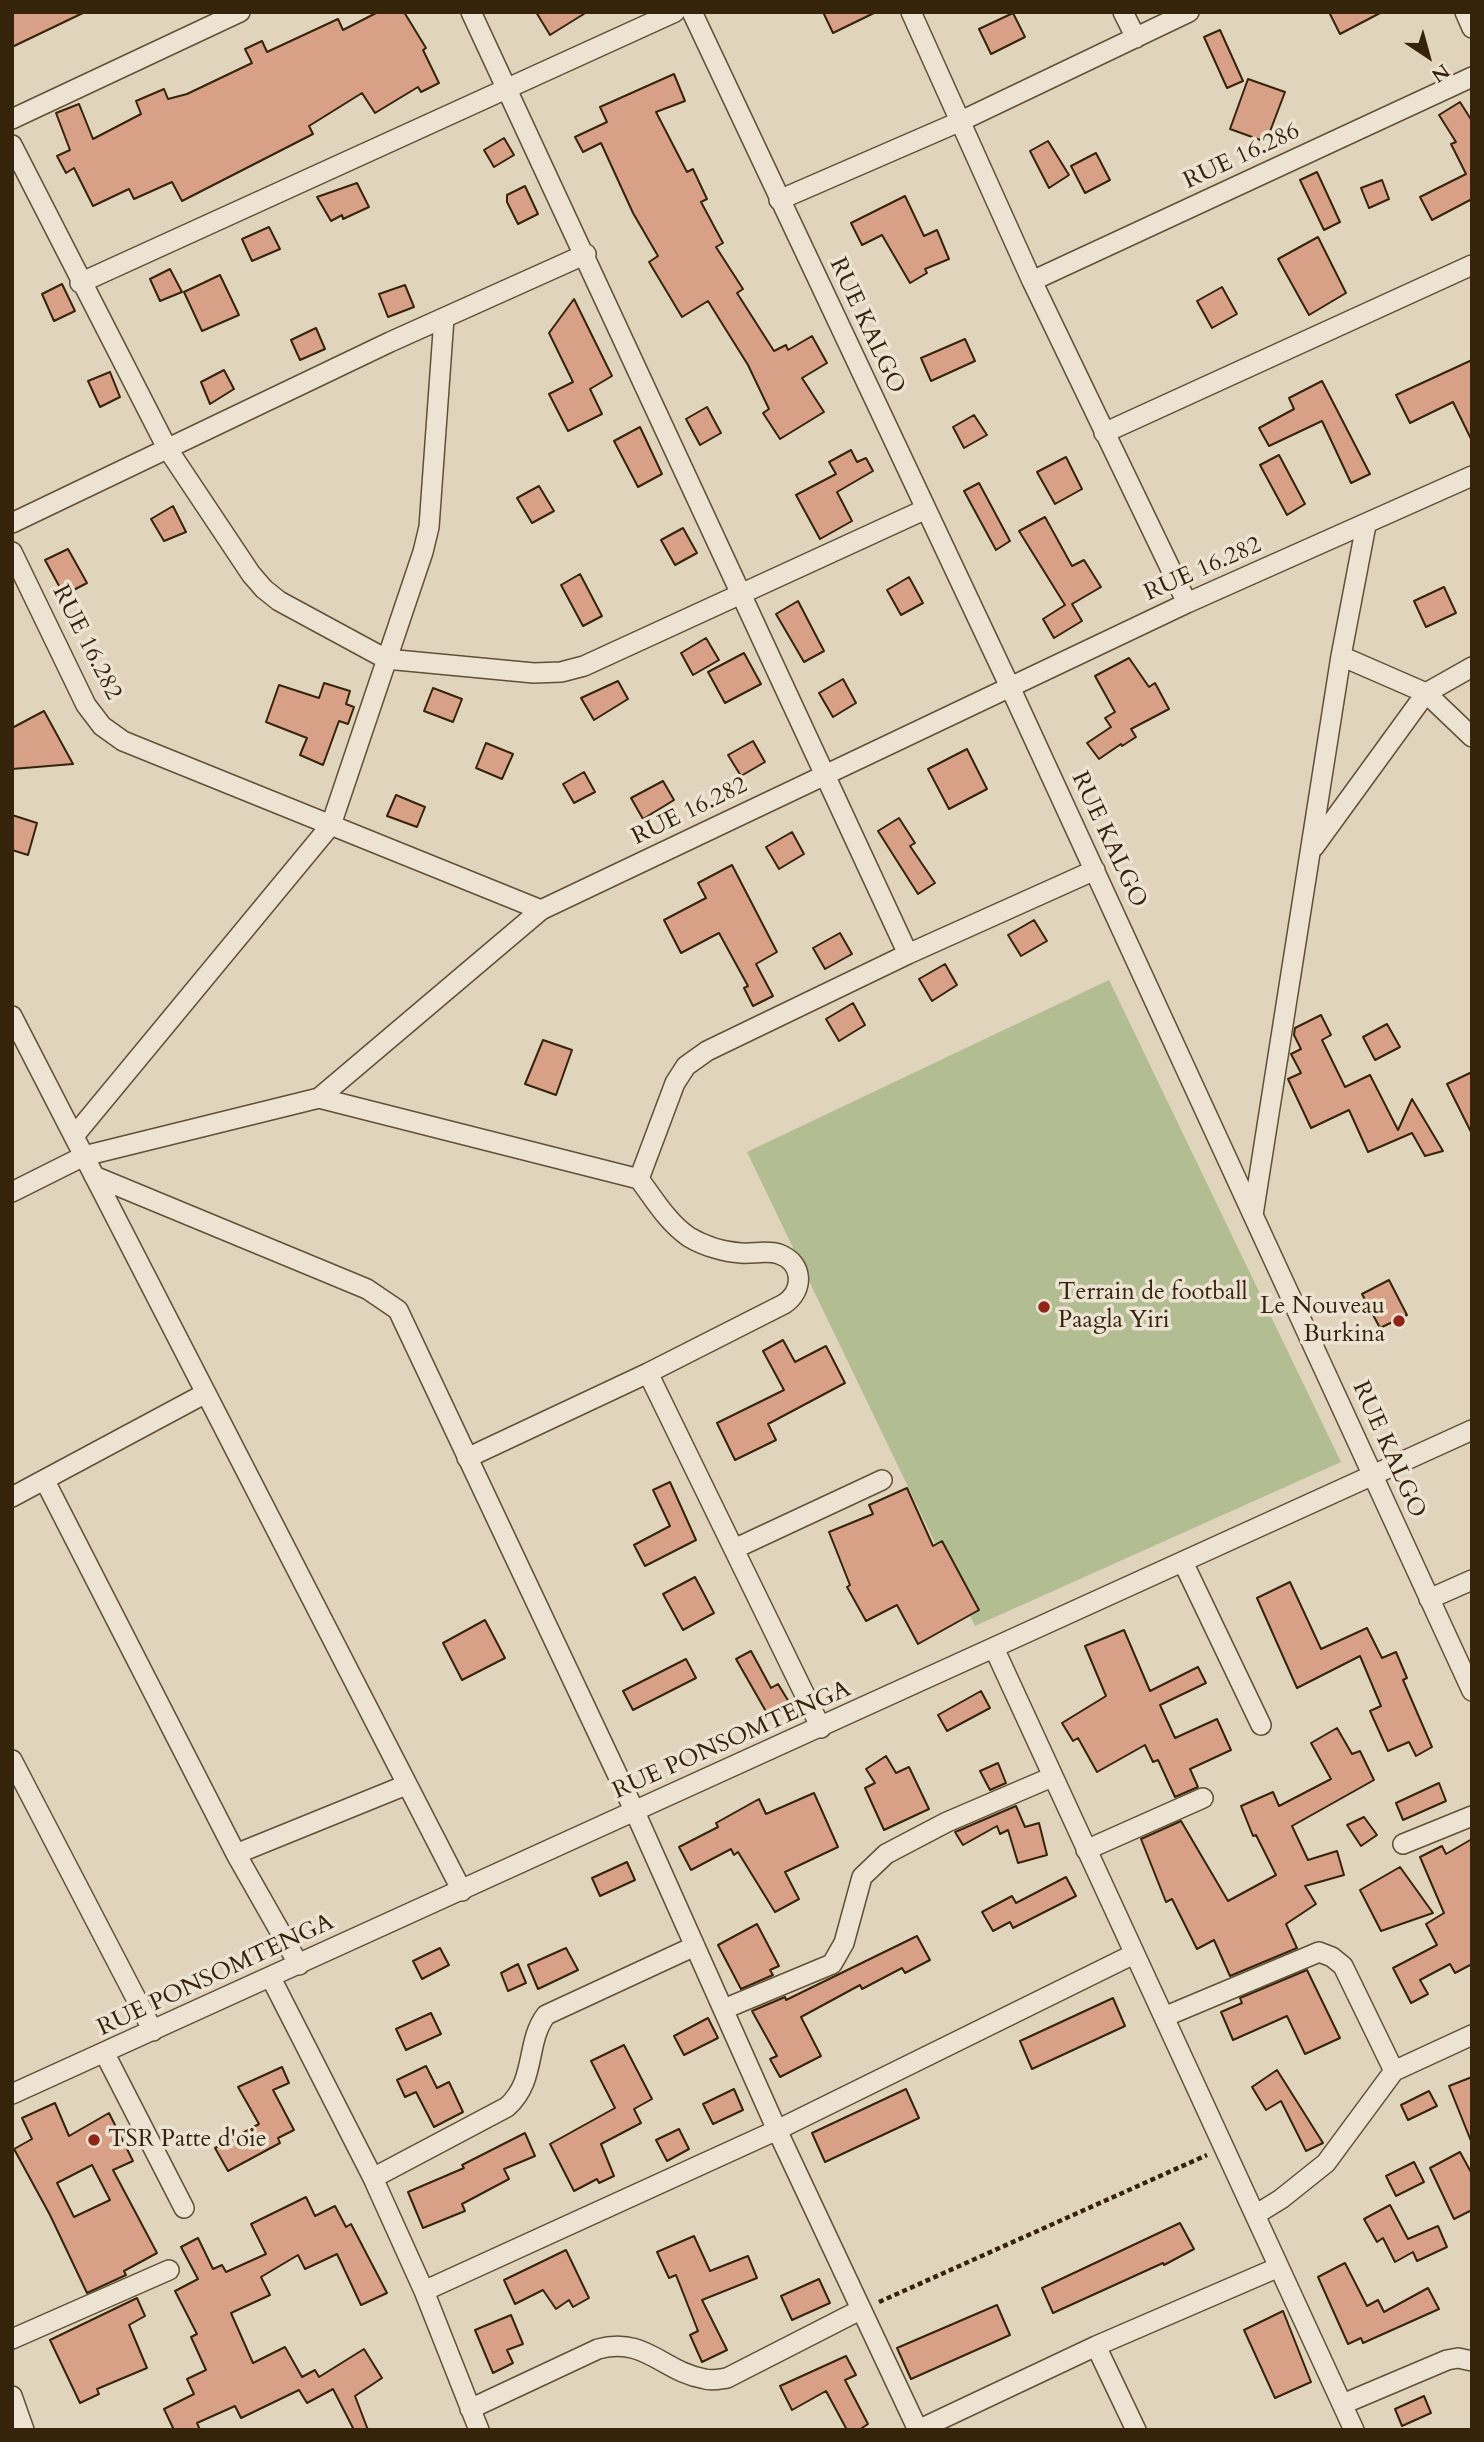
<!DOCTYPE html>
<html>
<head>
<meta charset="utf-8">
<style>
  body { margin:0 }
  #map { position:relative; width:1484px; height:2442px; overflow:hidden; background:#e1d4bc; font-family:Cardo,serif }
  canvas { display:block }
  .frame { position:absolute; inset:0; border:14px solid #36240a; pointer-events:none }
  .north { position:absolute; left:1393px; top:21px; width:70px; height:70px; -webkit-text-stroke:5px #ece3d3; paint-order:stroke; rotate:144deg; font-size:19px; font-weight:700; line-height:28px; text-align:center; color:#36240a }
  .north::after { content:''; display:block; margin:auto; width:24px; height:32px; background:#36240a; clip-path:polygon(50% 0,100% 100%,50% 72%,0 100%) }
</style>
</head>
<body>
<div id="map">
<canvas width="1484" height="2442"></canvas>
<div class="frame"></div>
<div class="north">N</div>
</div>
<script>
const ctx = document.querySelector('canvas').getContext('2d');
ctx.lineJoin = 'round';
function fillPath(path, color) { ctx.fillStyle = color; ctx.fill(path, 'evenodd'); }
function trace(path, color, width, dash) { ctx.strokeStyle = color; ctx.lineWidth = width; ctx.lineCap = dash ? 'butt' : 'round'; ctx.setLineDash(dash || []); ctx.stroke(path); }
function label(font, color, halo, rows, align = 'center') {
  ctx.font = font + ' Cardo,serif'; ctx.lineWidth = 7; ctx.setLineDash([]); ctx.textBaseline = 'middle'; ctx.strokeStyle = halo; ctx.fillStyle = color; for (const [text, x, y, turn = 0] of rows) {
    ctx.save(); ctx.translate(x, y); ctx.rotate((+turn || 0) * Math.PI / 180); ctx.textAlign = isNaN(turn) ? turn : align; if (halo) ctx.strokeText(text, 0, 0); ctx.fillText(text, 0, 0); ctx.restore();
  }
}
fillPath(new Path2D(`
  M1109 980 1341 1462 975 1626 747 1152Z`), '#b2bd91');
const building = new Path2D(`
  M12 12H85L12 47Z
  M378 12H404L426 48 423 50 439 83 421 92 418 87 375 113 362 93 309 126 313 134 182 201 172 182 134 199 129 189 93 206 74 168 66 173 57 156 70 150 56 113 79 104 93 139 141 114 136 101 164 89 168 99 187 94 252 63 245 49 262 41 267 52 338 19 343 30Z
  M536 12H587L550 35Z
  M823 12H876L833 33Z
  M1329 12H1382L1340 34Z
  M1013 13 1025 37 991 54 979 29Z
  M1220 30 1243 81 1227 88 1204 37Z
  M674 74 685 101 656 112 687 172 693 169 707 199 701 202 723 243 716 247 743 289 737 293 774 351 786 345 788 350 812 336 827 363 802 378 824 412 780 439 763 413 769 409 748 365 708 301 682 317 649 262 658 256 633 213 601 143 583 152 575 137 607 122 600 107Z
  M1248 79 1285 92 1266 142 1230 129Z
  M1460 102 1472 121V199L1432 220 1420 197 1466 174 1451 144 1456 142 1439 115Z
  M504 138 514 155 494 167 484 150Z
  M1048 141 1069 175 1049 188 1030 151Z
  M1096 153 1110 180 1085 193 1071 166Z
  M1317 172 1340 222 1324 230 1300 180Z
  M1382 180 1389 199 1369 208 1361 188Z
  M357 183 369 207 343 219 342 215 331 221 317 197Z
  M525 186 538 214 518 224 507 202V195Z
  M905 196 924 236 937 230 949 259 925 269 927 273 910 283 882 235 862 245 851 223Z
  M269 227 280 249 252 261 242 239Z
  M1318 237 1346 293 1309 315 1278 259Z
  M170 269 182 292 160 301 150 279Z
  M220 275 239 315 202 331 184 292Z
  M62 284 75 311 54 321 42 294Z
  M405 285 414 307 388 317 379 294Z
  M1222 287 1237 314 1212 328 1197 301Z
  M574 299 612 376 590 389 602 414 568 431 549 394 573 382 549 333Z
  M316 328 325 349 300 360 291 340Z
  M965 339 975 361 931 381 921 358Z
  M1472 360V441L1453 402 1410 423 1396 395Z
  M224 370 234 389 210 404 201 382Z
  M110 372 120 397 100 407 88 381Z
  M1322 381 1370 474 1351 483 1322 421 1269 446 1259 428 1294 409 1289 398Z
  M707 407 721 433 700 445 686 419Z
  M974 415 987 435 964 448 953 427Z
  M640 427 662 474 638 487 614 441Z
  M851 450 857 462 866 458 873 471 837 492 852 521 820 539 796 495 836 474 829 462Z
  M1279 455 1305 504 1287 515 1260 465Z
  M1066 457 1082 489 1055 504 1037 472Z
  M979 483 1010 541 996 550 964 491Z
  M539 486 554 511 532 523 517 498Z
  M173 506 186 532 164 541 151 519Z
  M1045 517 1072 566 1084 560 1101 587 1072 604 1082 621 1054 638 1043 619 1065 605 1019 531Z
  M683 528 697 553 675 565 661 540Z
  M68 549 87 583 64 595 45 560Z
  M580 574 602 616 583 626 561 585Z
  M909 577 923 603 901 615 887 590Z
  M1444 587 1456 613 1426 627 1414 601Z
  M798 601 824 651 804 662 776 614Z
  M706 638 719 660 693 675 681 653Z
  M744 653 761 684 725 703 708 672Z
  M1129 658 1149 687 1155 683 1169 709 1131 729 1136 737 1122 746 1121 744 1099 759 1087 743 1111 727 1105 718 1115 712 1095 676Z
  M843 679 856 703 833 717 819 693Z
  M618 681 628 699 594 720 581 698Z
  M324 683 350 691 346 704 354 707 348 724 339 721 323 765 300 755 307 738 266 722 279 685 319 698Z
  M433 688 462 699 453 722 424 711Z
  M44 711 73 764 12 769V728Z
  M753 741 765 762 741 776 728 755Z
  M486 743 513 754 502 779 476 768Z
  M967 749 987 789 949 809 928 769Z
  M584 772 595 792 574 803 563 784Z
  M663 781 674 800 643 819 631 798Z
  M396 795 425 807 417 827 387 816Z
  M12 815 37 823 28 855 12 850Z
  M899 818 915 843 910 846 935 883 918 894 878 831Z
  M792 832 804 854 779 869 766 847Z
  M732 865 777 952 756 964 773 996 753 1006 744 988 748 986 719 933 681 953 664 920 706 898 698 883Z
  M1034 920 1047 941 1021 956 1008 935Z
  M840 933 852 954 825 969 813 948Z
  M945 964 957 985 932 1001 919 979Z
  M853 1003 865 1025 839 1041 826 1019Z
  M1321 1015 1331 1035 1322 1040 1345 1087 1370 1075 1398 1130 1412 1099 1443 1151 1425 1156 1412 1133 1368 1152 1349 1110 1311 1128 1288 1079 1301 1073 1291 1054 1301 1049 1294 1035 1295 1028Z
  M1387 1024 1400 1047 1375 1060 1363 1037Z
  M543 1040 572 1050 556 1095 525 1084Z
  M1472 1072V1134L1447 1084Z
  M1389 1280 1407 1315 1380 1328 1362 1294Z
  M783 1340 795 1362 826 1346 845 1383 768 1424 776 1440 735 1460 717 1423 784 1390 763 1351Z
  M670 1482 696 1540 645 1566 634 1545 670 1526 653 1490Z
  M907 1488 933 1546 942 1541 979 1610 918 1644 897 1605 866 1621 847 1587 850 1585 829 1532 873 1514 869 1505Z
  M695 1577 714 1613 683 1630 663 1594Z
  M1290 1582 1321 1649 1367 1628 1382 1658 1396 1652 1407 1678 1403 1680 1432 1747 1416 1756 1409 1742 1388 1751 1370 1711 1381 1706 1360 1656 1297 1688 1257 1598Z
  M485 1620 505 1658 462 1680 443 1643Z
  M1124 1630 1150 1691 1198 1667 1206 1683 1160 1705 1175 1738 1217 1719 1231 1750 1190 1769 1198 1787 1175 1797 1158 1760 1153 1762 1145 1745 1097 1772 1078 1738 1073 1741 1062 1723 1106 1696 1085 1646Z
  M751 1651 771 1688 778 1684 789 1702 768 1715 736 1659Z
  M686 1659 696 1678 633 1710 623 1691Z
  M981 1691 990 1708 947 1731 938 1715Z
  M1337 1728 1352 1754 1360 1751 1374 1780 1292 1826 1308 1860 1337 1851 1344 1875 1305 1886 1316 1904 1286 1924 1297 1948 1230 1976 1214 1940 1197 1949 1172 1899 1166 1902 1141 1839 1181 1821 1228 1901 1276 1875 1256 1835 1253 1836 1241 1806 1273 1792 1279 1806 1331 1779 1311 1743Z
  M886 1756 896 1773 909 1767 929 1809 884 1830 865 1788 875 1783 866 1769Z
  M998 1763 1006 1783 990 1790 980 1771Z
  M1439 1783 1446 1801 1403 1820 1396 1803Z
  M814 1793 838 1847 785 1872 799 1899 775 1912 738 1852 734 1855 731 1849 691 1870 679 1847 718 1827 716 1823 759 1799 766 1814Z
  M1016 1806 1025 1827 1039 1823 1047 1855 1018 1863 1008 1830 1000 1834 997 1826 963 1845 955 1832Z
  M1364 1817 1377 1835 1361 1846 1347 1825Z
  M1472 1839V1964L1455 1973 1450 1964 1420 1980 1428 1994 1411 2003 1393 1968 1437 1945 1426 1924 1444 1913 1420 1857 1442 1846 1446 1854Z
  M627 1862 635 1880 600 1896 592 1878Z
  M1400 1867 1433 1913 1381 1931 1360 1890Z
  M1066 1877 1076 1896 1013 1928 1010 1922 993 1931 982 1912 1012 1896 1016 1903Z
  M757 1924 779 1966 770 1970 773 1975 741 1989 718 1945Z
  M917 1936 930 1960 905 1973 902 1968 862 1989 860 1985 801 2017 821 2056 780 2077 770 2059 777 2056 752 2011 785 1997 786 2000Z
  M440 1948 449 1965 422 1979 413 1961Z
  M566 1948 578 1970 538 1989 528 1965Z
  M518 1964 526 1983 508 1991 501 1973Z
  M1307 1970 1340 2038 1305 2054 1287 2016 1233 2040 1221 2012 1242 2003 1240 1998Z
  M1113 1998 1125 2026 1032 2069 1020 2041Z
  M431 2013 441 2034 406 2050 396 2029Z
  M708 2018 718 2038 684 2055 674 2036Z
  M624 2045 652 2099 634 2109 641 2123 601 2144 614 2176 599 2183 597 2179 574 2191 550 2144 615 2108 591 2061Z
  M426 2066 437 2088 449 2082 463 2112 434 2127 416 2092 405 2097 397 2080Z
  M282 2067 289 2083 273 2090 294 2130 278 2138 280 2143 228 2171 215 2148 259 2124 238 2087Z
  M1277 2070 1323 2143 1306 2151 1281 2101 1266 2110 1252 2087Z
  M1472 2077V2141H1471L1449 2086Z
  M734 2089 743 2110 713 2124 703 2104Z
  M906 2089 919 2118 825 2162 812 2133Z
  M1429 2091 1437 2106 1408 2120 1401 2105Z
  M55 2103 69 2136 109 2113 133 2161 113 2170 157 2253 124 2271 126 2275 87 2293 50 2215 14 2149 32 2139 22 2118ZM92 2165 110 2200 74 2217 57 2183Z
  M679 2129 689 2149 667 2161 656 2140Z
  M525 2133 535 2156 504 2169 509 2179 462 2204 465 2211 423 2228 408 2192 464 2168 462 2165Z
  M1460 2152 1472 2174V2210L1454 2219 1430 2168Z
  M1414 2162 1424 2182 1396 2196 1386 2176Z
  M306 2197 315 2216 335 2206 346 2227 351 2224 387 2293 361 2305 337 2254 305 2269 298 2255 261 2277 270 2295 231 2313 253 2363 285 2347 302 2377 315 2370 319 2377 364 2349 382 2378 355 2396 368 2430H354L333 2389 307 2403 299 2390 241 2418 235 2406 197 2423 200 2430H174L164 2409 194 2394 187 2379 206 2370 191 2337 197 2334 175 2291 198 2279 181 2247 198 2238 213 2269 222 2265 226 2272 266 2254 251 2224Z
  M1390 2205 1408 2239 1438 2226 1447 2247 1417 2261 1413 2252 1395 2262 1383 2238 1377 2242 1364 2219Z
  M1180 2223 1194 2249 1164 2265 1163 2263 1053 2313 1042 2288Z
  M694 2236 710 2271 748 2256 757 2278 702 2300 727 2350 702 2362 690 2335 698 2331 676 2275 669 2278 657 2252Z
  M566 2250 589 2298 573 2307 569 2300 556 2309 543 2290 515 2304 504 2280Z
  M1345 2263 1367 2306 1378 2300 1384 2312 1428 2288 1439 2309 1363 2343 1361 2338 1348 2344 1318 2277Z
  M819 2279 830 2303 792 2320 781 2296Z
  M137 2298 145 2316 129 2325 147 2368 97 2389 99 2394 80 2403 50 2340Z
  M997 2305 1010 2335 911 2379 897 2348Z
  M1283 2311 1311 2382 1275 2398 1244 2330Z
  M511 2315 523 2344 507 2350 513 2363 493 2373 475 2330Z
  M846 2356 856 2375 845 2380 868 2424 859 2430H847L826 2391 792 2410 780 2386Z
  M1424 2396 1431 2413 1402 2426 1395 2409Z`);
fillPath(building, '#d8a087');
trace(building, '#36240a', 2);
const minor = new Path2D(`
  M471 12 908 954
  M692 12 1010 687 1472 1691
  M911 12 1032 281 1187 603
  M1123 12 1136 38
  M1465 12 1472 28
  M12 119 240 12
  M12 145 167 448 251 574 264 589 279 601 386 659 534 673 561 672 584 666 926 509
  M779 200 961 121 1189 12
  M1032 281 1472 77
  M80 283 675 12
  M1104 433 1472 265
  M12 523 390 342 586 254
  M12 552 86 705 102 726 123 741 541 910 1187 603 1472 476
  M1341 656 1426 693 1472 667
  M1314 847 1426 693 1472 737
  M12 1016 462 1891
  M319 1098 639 1179 675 1083 686 1066 707 1051 908 954 1095 870
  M74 1136 331 825 423 552 429 527 444 318
  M94 1176 367 1289 398 1310 635 1812 777 2130 918 2430
  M12 1192 84 1156 319 1098 541 910
  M1253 1215 1341 656 1366 525
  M648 1373 821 1728
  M467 1458 648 1373 784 1304C804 1291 804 1263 779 1254 767 1250 753 1254 741 1253 724 1252 704 1246 689 1237 668 1223 654 1199 639 1179
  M45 1481 236 1854 299 1965
  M12 1497 206 1393
  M734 1549 882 1480
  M1183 1562 1261 1725
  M1429 1599 1472 1580
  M994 1648 1354 2430
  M12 1760 153 2031
  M1403 1844 1472 1816
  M1086 1850 1203 1798
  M236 1854 406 1785
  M271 1978 373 2178 424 2291 479 2430
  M724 2009 832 1964 844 1943 862 1877 886 1854 947 1822 1052 1777
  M1164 2017 1319 1952 1332 1957 1343 1966 1394 2071
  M105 2054 184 2208
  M12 2094 1472 1430
  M373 2178 507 2107C537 2080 525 2043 546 2015L695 1946
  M1255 2215 1281 2199 1326 2163 1394 2071 1472 2035
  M424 2291 777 2130 1134 1954
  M12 2339 169 2270
  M1096 2346 1136 2430
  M12 2396 24 2430
  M1343 2404 1447 2360 1458 2358 1472 2361
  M470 2409 598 2349C645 2336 663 2372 705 2379 712 2381 720 2379 727 2378L860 2310
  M918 2430 1096 2346 1279 2267`);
trace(minor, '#615036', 22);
trace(new Path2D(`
  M879 2302 1207 2155`), '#36240a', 4.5, [5, 3.5]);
trace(minor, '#ece3d3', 19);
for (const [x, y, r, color] of [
  [1044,1307,7,"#8f2418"],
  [1399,1321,7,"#8f2418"],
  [94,2140,7,"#8f2418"]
]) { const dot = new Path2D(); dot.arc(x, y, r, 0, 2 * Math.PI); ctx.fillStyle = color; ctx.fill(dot); trace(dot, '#ece3d3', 2.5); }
label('24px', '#36240a', '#ece3d3', [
  ["RUE 16.286",1242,157,-25],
  ["RUE KALGO",866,326,65],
  ["RUE 16.282",1203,570,-24],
  ["RUE 16.282",86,643,63],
  ["RUE 16.282",690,812,-26],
  ["RUE KALGO",1108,840,65],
  ["RUE KALGO",1388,1450,66],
  ["RUE PONSOMTENGA",732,1741,-24],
  ["RUE PONSOMTENGA",216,1976,-25]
]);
label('24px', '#36240a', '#ece3d3', [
  ["Terrain de football",1058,1293],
  ["Paagla Yiri",1058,1321],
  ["Le Nouveau",1385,1307,"right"],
  ["Burkina",1385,1335,"right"],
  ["TSR Patte d'oie",108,2140]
], 'left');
</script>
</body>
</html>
